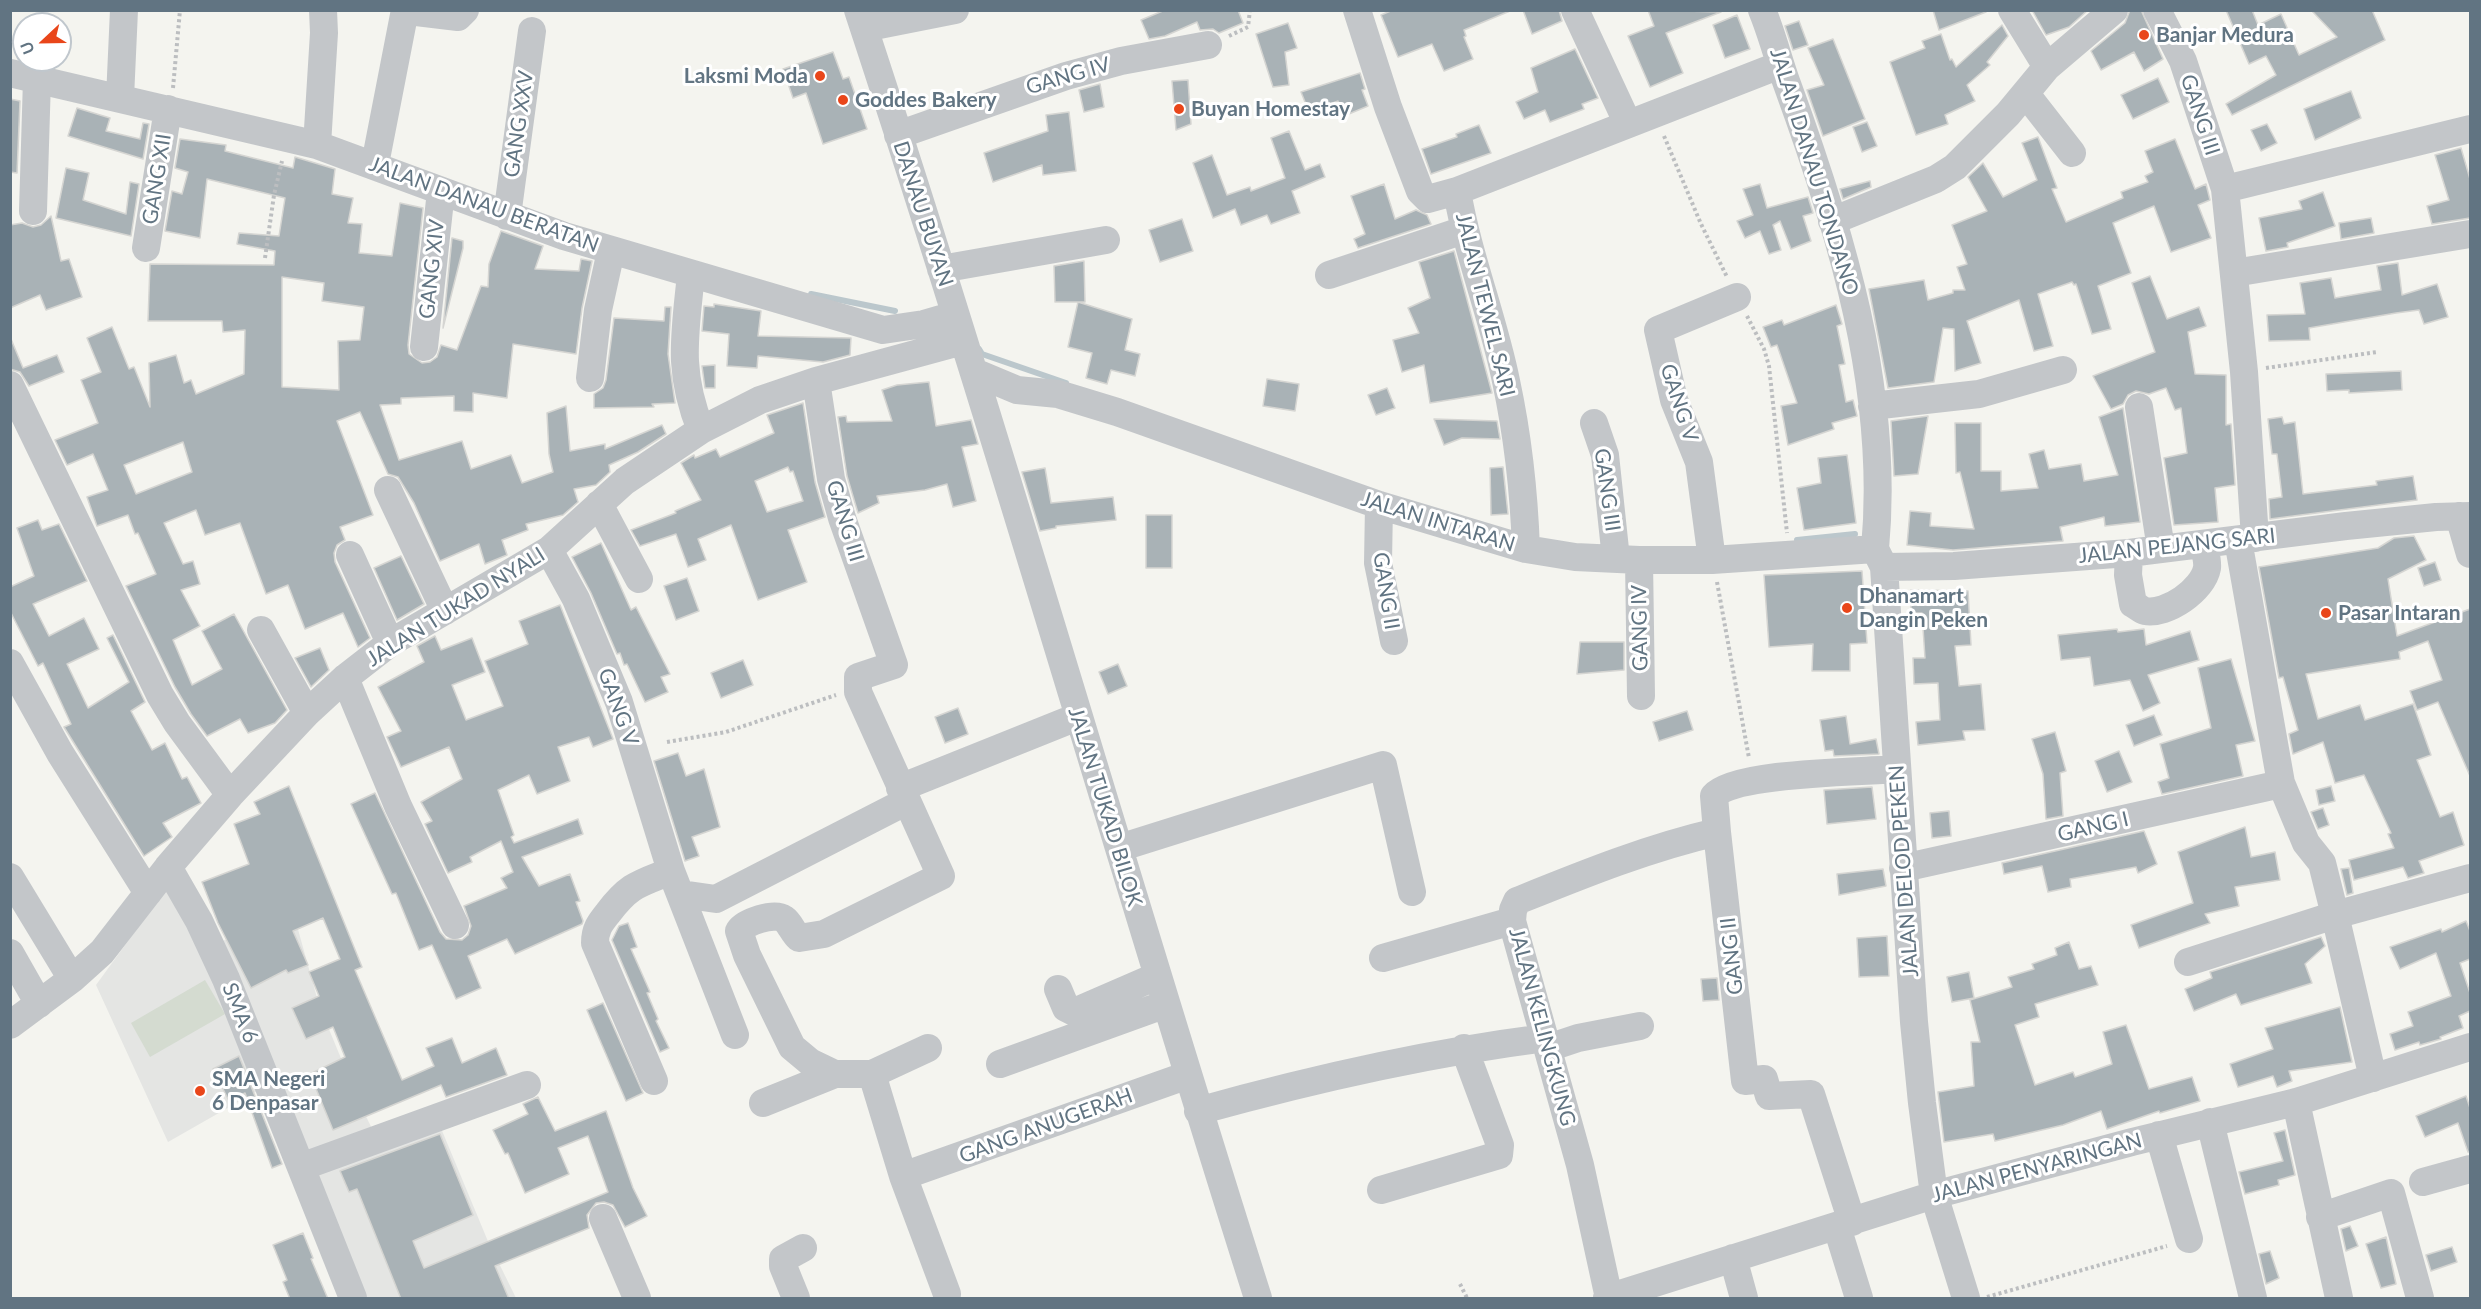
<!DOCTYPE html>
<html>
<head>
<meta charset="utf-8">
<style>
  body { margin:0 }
  #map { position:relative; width:2481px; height:1309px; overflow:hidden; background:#f4f4ef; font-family:Lato,sans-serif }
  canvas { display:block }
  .frame { position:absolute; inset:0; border:12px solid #617482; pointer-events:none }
  .north { position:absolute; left:12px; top:12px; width:60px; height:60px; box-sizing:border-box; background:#fff; border:2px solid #c0c7cd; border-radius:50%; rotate:248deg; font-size:16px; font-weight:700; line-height:24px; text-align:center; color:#617482 }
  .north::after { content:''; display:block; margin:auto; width:21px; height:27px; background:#e9461a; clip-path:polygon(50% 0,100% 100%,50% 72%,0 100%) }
</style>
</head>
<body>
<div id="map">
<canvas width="2481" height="1309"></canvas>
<div class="frame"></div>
<div class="north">U</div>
</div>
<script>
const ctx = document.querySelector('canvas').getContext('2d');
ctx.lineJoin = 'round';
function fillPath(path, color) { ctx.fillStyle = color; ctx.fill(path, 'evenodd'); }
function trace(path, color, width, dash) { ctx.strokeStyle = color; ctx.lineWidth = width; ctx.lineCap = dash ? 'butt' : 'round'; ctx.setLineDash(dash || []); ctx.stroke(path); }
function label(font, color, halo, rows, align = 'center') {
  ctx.font = font + ' Lato,sans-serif'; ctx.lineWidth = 6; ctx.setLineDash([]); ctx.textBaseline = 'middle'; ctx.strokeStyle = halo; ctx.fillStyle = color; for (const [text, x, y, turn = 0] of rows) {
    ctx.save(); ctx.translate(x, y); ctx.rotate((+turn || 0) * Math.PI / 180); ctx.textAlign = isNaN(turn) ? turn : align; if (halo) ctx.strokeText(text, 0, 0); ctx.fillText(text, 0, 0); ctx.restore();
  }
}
fillPath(new Path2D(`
  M171 882 203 948 294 915 319 1005 359 1102 379 1143 438 1121 487 1239 516 1298H361L275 1081 168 1142 96 985Z`), '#e4e5e3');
fillPath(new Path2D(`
  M205 980 225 1014 150 1057 131 1023Z`), '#d4dbd0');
trace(new Path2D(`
  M811 294 895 311
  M979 349 982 354 1066 383
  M1797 540 1855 534`), '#bbc7cc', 6);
const building = new Path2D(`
  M1165 10H1238L1243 23 1219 33 1213 29 1200 30 1197 22 1165 36 1149 39 1141 20Z
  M1393 10H1510V11L1464 30 1466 36 1464 37 1473 59 1444 71 1432 44 1398 57 1381 15Z
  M1523 10H1559L1562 21 1532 34Z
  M1648 10 1721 12 1666 33 1683 73 1650 87 1628 36 1654 26Z
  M1933 10H1986V12L1939 30Z
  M2032 10H2088L2069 27 2046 35Z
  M2130 10H2141L2163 59 2144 71 2134 52 2101 70 2091 51 2125 23Z
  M2226 10H2252L2258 25 2281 14 2299 55 2337 37 2311 10H2372L2385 40 2232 115 2226 104 2276 75 2266 56 2249 64Z
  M1737 15 1750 49 1725 58 1713 25Z
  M1799 21 1808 45 1793 50 1785 26Z
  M1288 23 1297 48 1285 52 1289 85 1273 87 1256 34Z
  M2002 25 2008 36 1987 62 1990 65 1967 85 1975 101 1945 115 1948 124 1916 135 1890 62 1925 48 1922 41 1941 34 1950 60 1952 59 1956 67Z
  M1833 39 1865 119 1823 136 1807 90 1824 85 1808 48Z
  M1575 49 1598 98 1582 104 1584 109 1550 122 1545 110 1524 119 1516 102 1538 92 1531 68Z
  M833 52 843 79 849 77 867 129 823 144 806 93 793 98 783 69Z
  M1360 73 1365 89 1362 90 1368 106 1344 116 1338 101 1309 112 1301 92Z
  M2158 78 2169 102 2133 119 2121 95Z
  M1188 80 1191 124 1176 130 1172 81Z
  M1100 84 1104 107 1084 112 1079 90Z
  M2351 91 2361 118 2315 140 2304 109Z
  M10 99 20 101 17 173 10 172Z
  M77 108 110 118 106 131 140 139 143 123 149 124 143 159 68 136Z
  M1069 112 1076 171 1043 175 1042 165 993 182 984 153 1048 131 1046 115Z
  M1867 122 1877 146 1862 152 1853 127Z
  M2267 124 2277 143 2261 151 2251 130Z
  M1479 125 1491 153 1431 174 1422 149 1457 137 1456 134Z
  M1289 131 1305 170 1320 164 1325 177 1292 191 1300 213 1271 224 1267 215 1241 225 1235 209 1213 218 1193 163 1212 155 1227 195 1250 187 1251 191 1285 178 1271 138Z
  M2038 137 2057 188 2052 189 2066 222 2123 198 2121 192 2148 182 2145 176 2153 172 2145 151 2175 139 2195 189 2206 184 2210 200 2198 205 2211 238 2171 252 2154 206 2113 223 2131 273 2098 286 2111 329 2092 334 2076 284 2074 285 2072 282 2038 294 2053 346 2034 351 2019 300 1967 321 1981 363 1955 371 1954 329 1943 328 1934 382 1888 388 1869 289 1924 280 1928 300 1953 293V290H1965L1957 267 1967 264 1952 225 1987 211 1968 177 1983 163 2003 197 2037 180 2022 143Z
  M180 139 226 145 225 151 293 168 295 157 335 169 332 194 353 198 348 223 362 224 359 253 392 256 400 203 423 208 408 345 409 354 422 363 430 362 437 357 441 345 457 350 481 286 488 287 489 264 501 231 543 246 535 269 579 271 581 259 592 261 582 308 576 354 513 344 507 398 473 393V412L454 411V396L401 398V404L380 405 399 460 462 441 471 469 511 455 522 483 553 472 549 454 547 413 566 406 570 451 605 444V449L662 425 666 434 638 452 609 465 610 472 596 485 574 489 578 502 563 515 526 524 528 530 502 540 507 555 485 564 479 544 440 561 414 503 398 477 388 474 360 412 337 421 373 515 340 527 345 540 337 545 334 553 335 562 370 638 358 647 343 613 305 629 288 585 266 594 240 523 205 535 196 510 164 523 183 564 193 561 200 584 181 590 200 626 173 640 192 685 222 669 202 631 234 614 287 710 275 723 248 733 240 719 207 736 191 714 175 687 126 586 156 574 138 533 135 534 128 515 97 526 87 497 108 490 93 454 67 465 55 440 98 423 81 380 101 372 87 338 112 327 129 369 134 367 150 407 149 363 176 355 184 383 191 380 196 394 244 374 245 330 223 332 222 321H148L150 264 274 265 275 251 237 244 239 233 279 236 285 198 207 179 200 238 165 231 172 191 182 194 188 172 175 168ZM282 277 324 283 322 301 364 307 360 340 338 341 339 390 282 387ZM183 442 192 472 136 494 124 465Z
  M2461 148 2470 179V218L2432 224 2427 206 2449 200 2435 155Z
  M66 168 89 173 83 200 126 214 130 182 139 184 131 236 56 218Z
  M1870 181 1871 187 1843 199 1840 189Z
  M1384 184 1395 219 1416 210 1427 215 1431 224 1358 248 1354 239 1365 234 1351 196Z
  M1760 184 1767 208 1808 197 1813 213 1803 216 1811 241 1791 249 1780 221 1773 225 1781 250 1769 254 1760 231 1745 238 1737 221 1753 215 1743 189Z
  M2323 192 2335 226 2287 243 2288 247 2266 251 2259 218 2302 209 2299 201Z
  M51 216 61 261 69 259 82 297 46 310 40 295 10 308V225L22 223 33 227 41 225Z
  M2371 218 2374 233 2341 239 2339 223Z
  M1182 219 1193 251 1160 262 1149 230Z
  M452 238 463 241V248L443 328Z
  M1454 251 1492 393 1430 403 1424 365 1402 372 1393 340 1419 333 1408 308 1430 298 1419 262Z
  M1084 261 1085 302H1055L1054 266Z
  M2398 263 2402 295 2437 284 2448 317 2424 324 2419 310 2396 313 2309 328 2310 340 2269 341 2267 315 2305 314 2300 283 2331 278 2335 298 2381 290 2377 266Z
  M2150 276 2167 319 2199 307 2206 326 2188 332 2195 374 2226 375V425L2231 424 2235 485 2215 488 2218 522 2174 525 2164 458 2187 453 2181 408 2175 410 2166 388 2149 394 2136 391 2128 395 2123 404 2111 409 2093 376 2155 352 2132 283Z
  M1078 302 1132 319 1125 350 1140 354 1135 376 1111 370 1107 384 1086 378 1092 353 1068 347Z
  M714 304 761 311 758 336 851 338 850 355 823 362 758 356 757 368 727 366 729 334 702 331 704 306 714 307Z
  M1836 305 1842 324 1837 326 1845 364 1839 365 1846 402 1853 400 1857 416 1832 423 1834 429 1788 445 1781 406 1797 403 1777 345 1771 347 1763 327 1782 320 1784 325Z
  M665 307H671L668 354 675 403 652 404 654 407 594 408V394L603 388 606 380 614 318 664 321Z
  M11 339 23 368 57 355 64 372 29 386 20 372 10 369Z
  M715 365V388H705L702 366Z
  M2401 371 2402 390 2349 393V390L2327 391 2326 374Z
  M1267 379 1299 384 1295 411 1263 406Z
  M929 382 936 426 971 420 978 444 962 447 976 501 953 507 947 484 925 490 877 496 879 503 858 513 847 476 838 417 846 416 847 422 892 421 882 390 897 385Z
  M1387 388 1395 408 1376 415 1368 395Z
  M803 403 815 482 825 517 788 530 807 582 758 600 731 525 698 539 706 560 688 567 676 534 640 546 631 530 676 513 675 511 701 500 681 463 694 455 695 458 716 449 720 457 774 433 767 415ZM788 467 790 472 793 471 803 501 767 512 755 481Z
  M2123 408 2140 522 2105 526 2104 517 2060 527 2063 541 1953 550 1907 545 1910 511 1931 513 1930 526 1974 529 1960 472 1956 473 1955 423H1981V471H2001V491L2038 488 2029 454 2044 450 2049 469 2081 464 2084 481 2118 475 2099 417Z
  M1928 416 1918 474 1894 476 1891 421Z
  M2282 417 2284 424 2295 422 2303 494 2377 485 2376 481 2413 476 2417 500 2270 519 2269 499 2282 497 2277 454H2272L2268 419Z
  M1434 419 1497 421 1500 439 1462 438 1444 445Z
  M1847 455 1856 523 1804 530 1797 488 1821 483 1818 458Z
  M1503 467 1508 514 1491 515 1490 468Z
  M1045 468 1051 503 1113 497 1116 520 1056 526V528L1040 531 1022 472Z
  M1146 515H1172V568H1146Z
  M38 520 42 530 59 524 87 581 33 604 49 636 84 618 99 649 67 664 88 708 129 682 107 638 113 635 145 702 131 711 152 750 165 743 182 779 187 777 201 803 163 823 172 837 144 856 64 727 71 724 43 663 38 666 10 611V587L34 576 17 528Z
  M2414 536 2426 560 2388 579 2397 636 2470 609V776L2438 702 2417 710 2410 691 2442 680 2428 641 2399 652 2400 659 2306 674 2318 719 2360 705 2365 720 2413 704 2431 755 2417 760 2440 817 2453 812 2464 845 2419 861 2424 873 2408 878 2403 867 2354 880 2349 860 2394 848 2388 834 2391 833 2364 775 2335 783 2323 742 2293 754 2289 734 2298 730 2283 677 2279 678 2259 567 2378 548 2394 538Z
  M601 543 631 610 636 607 670 674 661 677 668 692 645 702 627 664 624 665 620 653 617 654 591 593 572 557Z
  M401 556 424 604 397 620 374 568Z
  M2435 562 2441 580 2424 586 2418 568Z
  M1862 571 1867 643 1850 644V671H1812L1813 644 1769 647 1764 575Z
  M687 578 699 611 676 620 664 586Z
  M1911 590 1968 591 1971 645 1955 646 1959 686 1981 684 1985 730 1963 731 1965 740 1918 745 1916 722 1940 720 1938 683 1914 684 1913 658H1925L1922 613H1911Z
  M560 605 613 739 593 747 589 737 558 747 570 781 537 794 529 775 498 790 514 835 511 837 514 843 578 819 583 834 522 857 539 886 570 874 580 901 576 902 583 921 582 924 515 954 507 939 468 956 481 988 456 999 432 945 419 950 396 893 392 894 351 804 375 793 440 932 446 939 462 940 468 935 471 926 464 906 507 888 501 878 513 872 501 841 470 857 472 862 448 873 425 824 432 821 421 802 462 779 449 747 401 767 387 737 401 731 378 687 424 662 417 646 435 636 441 650 472 638 485 672 452 685 466 720 503 706 485 661 528 644 519 621Z
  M2117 629 2118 632 2144 629 2146 645 2190 631 2199 660 2148 675 2160 703 2143 711 2130 680 2094 686 2090 657 2061 660 2058 635Z
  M1580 642H1624V670L1577 674Z
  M320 648 329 670 311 687 295 658Z
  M2231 659 2255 741 2236 745 2243 776 2162 794 2158 782 2169 778 2160 744 2211 728 2198 668Z
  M743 660 753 685 721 698 711 673Z
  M1118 664 1127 686 1108 694 1099 672Z
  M958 708 968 734 945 743 935 717Z
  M1687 711 1693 730 1659 741 1653 722Z
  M2154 715 2162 735 2134 746 2126 725Z
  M1846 716 1850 744 1876 739 1879 754 1834 756 1833 750 1825 751 1820 720Z
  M2055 732 2066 771 2060 773 2063 816 2046 819 2043 774 2032 739Z
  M2119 751 2132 782 2107 792 2095 761Z
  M678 753 686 776 704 769 720 827 692 837 699 856 685 861 654 761Z
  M289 786 362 967 355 970 402 1080 434 1066 426 1048 452 1038 462 1063 496 1048 507 1075 446 1097 441 1085 333 1130 310 1074 345 1057 333 1027 306 1039 292 1008 319 996 309 972 340 959 323 918 293 931 308 965 288 973 286 970 251 988 218 923 202 882 249 864 234 824 260 814 254 802Z
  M2331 786 2335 801 2319 805 2316 790Z
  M1872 787 1876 819 1827 824 1824 790Z
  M2323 808 2329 825 2318 829 2311 812Z
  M1949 811 1951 836 1932 838 1930 813Z
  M2245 827 2251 857 2275 852 2280 880 2235 887 2239 906 2205 914 2210 923 2139 948 2131 925 2193 903 2178 852Z
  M2144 831 2157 864 2138 873 2136 867 2070 879 2071 887 2048 892 2042 866 2004 874 2002 863Z
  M2349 868 2353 893 2347 895 2341 869Z
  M1883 869 1886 886 1839 895 1837 874Z
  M2466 921 2470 931V959L2460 963 2470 993V1011L2459 1016 2463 1028 2440 1037 2441 1039 2420 1045 2419 1042 2395 1050 2390 1034 2413 1026 2408 1012 2451 996 2436 953 2400 969 2390 947 2441 929 2442 932Z
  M628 923 637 947 631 949 650 992 647 993 658 1019 656 1021 669 1048 660 1052 612 940 619 926Z
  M1887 936 1889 976 1859 977 1857 938Z
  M2321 937 2325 946 2305 964 2312 983 2241 1005 2236 994 2194 1011 2185 989 2212 978 2210 972Z
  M2069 942 2079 969 2091 966 2098 985 2035 1004 2039 1017 2015 1025 2035 1085 2073 1072 2075 1077 2112 1064 2103 1032 2126 1025 2149 1089 2192 1077 2200 1101 2160 1113 2159 1111 2107 1129 2101 1111 2063 1125 1995 1141 1993 1134 1944 1142 1938 1092 1974 1086 1971 1042H1980L1970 1000 2012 987 2008 977 2034 969 2032 964 2057 955 2055 948Z
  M1969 972 1974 998 1952 1002 1947 977Z
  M1717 978 1719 1000 1703 1001 1701 979Z
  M603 1003 643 1093 626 1101 587 1010Z
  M2340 1007 2352 1062 2289 1071 2292 1081 2277 1087 2273 1076 2238 1087 2230 1064 2273 1049 2265 1028Z
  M239 1056 282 1164 272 1168 245 1093 229 1101 213 1069Z
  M2466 1096 2470 1108V1152H2468L2458 1123 2425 1137 2416 1116Z
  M538 1097 555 1131 606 1111 633 1188 647 1216 625 1227 613 1205 604 1202 596 1203 587 1215 589 1228 495 1266 509 1299H401L357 1189 349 1192 340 1171 440 1134 473 1215 413 1241 424 1268 608 1192 588 1136 558 1148 569 1174 525 1193 508 1153 505 1154 493 1130 528 1114 523 1104Z
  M2285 1130 2295 1175 2278 1180 2279 1185 2245 1194 2239 1172 2283 1161 2274 1133Z
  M2350 1226 2358 1246 2346 1251 2341 1229Z
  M303 1233 313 1258 311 1259 328 1299H290L283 1282 287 1280 273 1245Z
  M2386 1237 2396 1284 2381 1288 2366 1244Z
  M2452 1247 2457 1262 2431 1271 2426 1255Z
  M2270 1251 2279 1278 2266 1284 2259 1254Z`);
fillPath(building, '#a9b2b6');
trace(building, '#d5d5d2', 1.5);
trace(new Path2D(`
  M1229 36 1248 27 1250 10
  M173 88 180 10
  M1664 136 1701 224 1727 277
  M265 258 274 195 282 161
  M1747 316 1764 349 1769 366 1787 533
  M2266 368 2377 352
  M1717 582 1749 758
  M667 742 726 732 836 695
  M1460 1284 1467 1298
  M1987 1297 2167 1246`), '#bcbec0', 4, [3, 3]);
trace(new Path2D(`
  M858 10C999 437 1122 870 1258 1298
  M1357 10 1388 107 1420 191 1428 199 1457 191 1780 65
  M1575 10 1628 124
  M1762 10C1772 34 1778 59 1787 84 1841 232 1890 390 1875 549
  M2012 10 2047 67
  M2157 10 2183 61 2225 189 2244 372 2255 538
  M864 28 955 10
  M10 73 317 145 564 236 883 330 924 324 955 315
  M2026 94 2072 153
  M120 98 124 10
  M898 135 1066 76 1121 61 1208 45
  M317 145 324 33 323 10
  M375 164 404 15 408 11 458 17 465 10
  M2225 189 2470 129
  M1457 191C1468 256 1493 317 1506 381 1518 437 1524 493 1526 549
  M33 211 37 79
  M507 216 532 31
  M1832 221 1936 179 1955 167 2008 114 2047 67 2114 10
  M146 248 168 109
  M941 269 1106 240
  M2234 273 2470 234
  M691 274C685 335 677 371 701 430
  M1329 275 1464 230
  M424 347 441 191
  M974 372 1017 390 1058 394 1117 412 1379 505 1526 549 1575 557 1639 560H1712L1875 549
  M590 378 598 310 611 251
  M816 381 831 479 842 518 894 665 858 677V692L941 876 824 934 799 938C793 933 790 923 784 919 774 912 745 922 739 931L747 955 792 1047 810 1062 835 1074H872L928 1048
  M10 385 160 695 177 723 230 795
  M1872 406 1979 394 2063 370
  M2139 407 2161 549
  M1594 423 1605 455 1616 559
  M388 490 445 611
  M599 504 639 579
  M1379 505 1378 563 1394 641
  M2459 516 2470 554
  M1875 549 1884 567 1914 1022 1922 1103 1934 1195 1966 1298
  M549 550 576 599 619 702 671 871 735 1035
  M2129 553 2128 575 2133 604C2137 606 2141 610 2145 611 2167 615 2203 590 2207 568 2208 561 2205 552 2204 545
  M350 555 390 643
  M1639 560 1641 696
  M1712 560 1699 462 1674 400 1658 330 1737 297
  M1884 567 1954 566 2129 553 2346 526 2436 517 2470 516
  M261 630 307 713
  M10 663 60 753 148 893
  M345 678 398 806 455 925
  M900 788 1077 717
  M1717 832 1745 1081 1764 1079 1769 1096 1811 1094 1852 1222
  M1119 848 1383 765 1412 892
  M168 867 199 921 226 979 353 1298
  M1903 868 2281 784
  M10 877 72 979
  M681 894 716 899 907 801
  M10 953 39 1004
  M1383 958 1512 921
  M2188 962 2335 915 2322 863 2306 843 2281 783 2238 540
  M1058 989 1066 1008 1074 1012 1157 976
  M10 1025 72 979 102 952 168 867 230 795 307 713 345 678 390 643 549 550 625 481 701 430 760 400 816 381 963 341
  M1548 1048 1578 1038 1640 1026
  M1000 1064 1166 1004
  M872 1074 903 1176 947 1294
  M2373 1078 2335 915 2470 878
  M654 1081 595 943C595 929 600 923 608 913 630 884 639 884 671 871
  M2296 1102 2339 1298
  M763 1103 835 1074
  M1198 1111C1313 1079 1427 1053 1545 1038
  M2210 1122 2253 1298
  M2159 1135 2189 1239
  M301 1167 527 1085
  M903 1176 1188 1075
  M2423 1182 2470 1169
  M1381 1190 1499 1155 1500 1145 1464 1048
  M2320 1217 2391 1193 2420 1298
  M603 1218 637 1298
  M1837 1227 1859 1298
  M1733 1258 1744 1298
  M796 1298 783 1266V1259L803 1248
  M1607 1298 1934 1195 2132 1142 2296 1102 2470 1047
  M1609 1298 1580 1165 1512 921 1513 910 1517 901C1584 874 1648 848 1717 832L1714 796C1734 772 1862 772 1897 769`), '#c3c6c9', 28);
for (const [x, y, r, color] of [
  [2144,35,6,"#e9461a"],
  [820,76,6,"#e9461a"],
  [843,100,6,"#e9461a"],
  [1179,109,6,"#e9461a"],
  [1847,608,6,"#e9461a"],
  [2326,613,6,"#e9461a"],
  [200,1091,6,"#e9461a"]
]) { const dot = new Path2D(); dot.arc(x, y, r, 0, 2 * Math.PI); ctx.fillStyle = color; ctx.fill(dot); trace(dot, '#fff', 2); }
label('bold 21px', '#617482', '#fff', [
  ["Banjar Medura",2156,35],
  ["Laksmi Moda",808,76,"right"],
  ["Goddes Bakery",855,100],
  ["Buyan Homestay",1191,109],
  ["Dhanamart",1859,596],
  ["Dangin Peken",1859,620],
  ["Pasar Intaran",2338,613],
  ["SMA Negeri",212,1079],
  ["6 Denpasar",212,1103]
], 'left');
label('21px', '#617482', '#fff', [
  ["GANG IV",1068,76,-16],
  ["GANG III",2200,115,72],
  ["GANG XXV",519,124,-82],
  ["JALAN DANAU TONDANO",1814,172,73],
  ["GANG XII",157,179,-81],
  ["JALAN DANAU BERATAN",484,205,20],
  ["DANAU BUYAN",923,214,72],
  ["GANG XIV",432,269,-84],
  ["JALAN TEWEL SARI",1485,305,76],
  ["GANG V",1679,403,72],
  ["GANG III",1607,490,82],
  ["GANG III",845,521,73],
  ["JALAN INTARAN",1438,522,17],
  ["JALAN PEJANG SARI",2177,546,-6],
  ["GANG II",1386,591,81],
  ["JALAN TUKAD NYALI",456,607,-32],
  ["GANG IV",1640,628,-91],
  ["GANG V",618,707,70],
  ["JALAN TUKAD BILOK",1105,807,73],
  ["GANG I",2093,827,-13],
  ["JALAN DELOD PEKEN",1904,871,-94],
  ["GANG II",1732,956,-96],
  ["SMA 6",240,1013,68],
  ["JALAN KELINGKUNG",1542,1027,75],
  ["GANG ANUGERAH",1046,1126,-20],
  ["JALAN PENYARINGAN",2037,1168,-15]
]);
</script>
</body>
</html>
